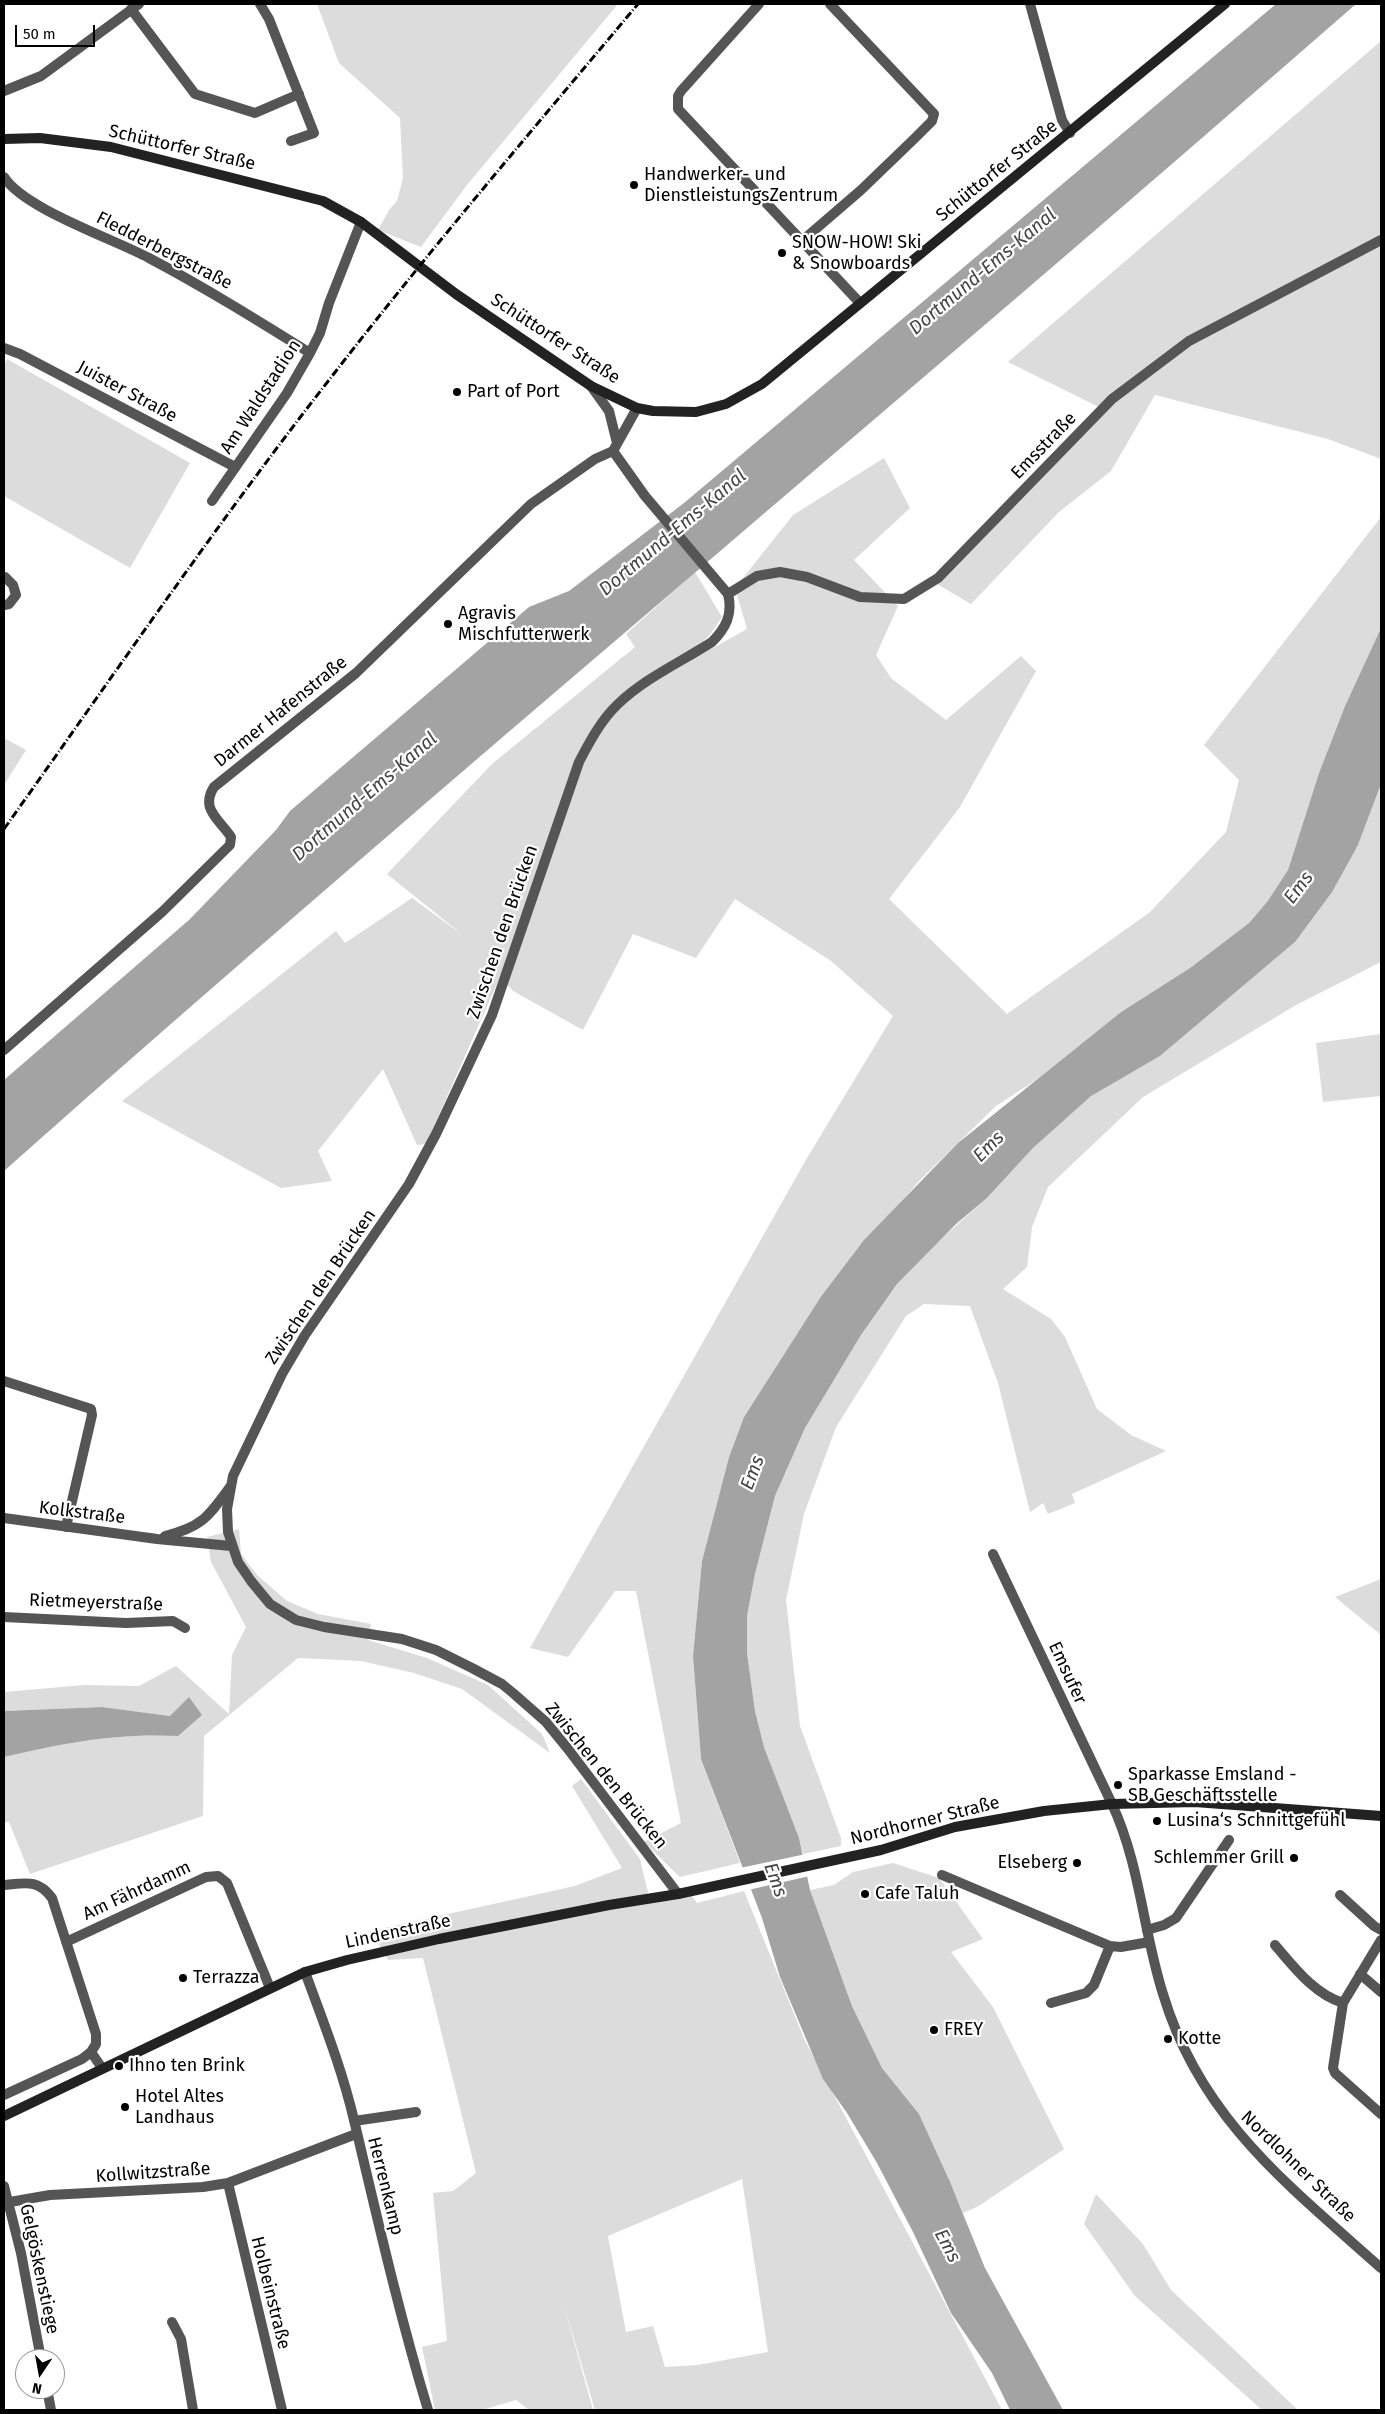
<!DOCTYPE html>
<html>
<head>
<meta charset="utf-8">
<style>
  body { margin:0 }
  #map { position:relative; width:1385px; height:2414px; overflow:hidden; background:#fff; font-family:"Fira Sans",sans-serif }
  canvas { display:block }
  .frame { position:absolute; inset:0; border:5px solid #000; pointer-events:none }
  .north { position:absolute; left:15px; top:2349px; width:50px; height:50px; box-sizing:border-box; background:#fff; border:1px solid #999; border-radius:50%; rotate:192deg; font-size:14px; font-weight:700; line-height:20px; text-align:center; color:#000 }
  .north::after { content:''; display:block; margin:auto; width:18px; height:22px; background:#000; clip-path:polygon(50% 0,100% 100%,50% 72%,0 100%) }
  .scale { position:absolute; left:15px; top:25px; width:80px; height:22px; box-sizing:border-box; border:2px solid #000; border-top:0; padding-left:6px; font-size:15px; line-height:18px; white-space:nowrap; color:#000; -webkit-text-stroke:4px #fff; paint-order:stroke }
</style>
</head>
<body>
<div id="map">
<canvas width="1385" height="2414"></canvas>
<div class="frame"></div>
<div class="north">N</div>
<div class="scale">50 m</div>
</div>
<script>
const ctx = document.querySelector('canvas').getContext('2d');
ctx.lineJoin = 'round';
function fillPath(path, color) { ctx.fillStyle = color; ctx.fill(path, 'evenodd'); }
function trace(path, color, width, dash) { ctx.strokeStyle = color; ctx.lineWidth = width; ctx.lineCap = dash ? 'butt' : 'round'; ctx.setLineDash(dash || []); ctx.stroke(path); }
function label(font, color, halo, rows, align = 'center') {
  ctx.font = font + ' "Fira Sans",sans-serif'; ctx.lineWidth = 4.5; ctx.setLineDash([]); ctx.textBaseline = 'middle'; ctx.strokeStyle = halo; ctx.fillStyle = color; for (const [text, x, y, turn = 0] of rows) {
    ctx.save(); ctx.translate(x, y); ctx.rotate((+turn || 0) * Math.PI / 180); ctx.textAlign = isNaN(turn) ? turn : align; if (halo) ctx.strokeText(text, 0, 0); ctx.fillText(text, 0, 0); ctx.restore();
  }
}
fillPath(new Path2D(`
  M317 4H618L467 185 421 247 378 230 389 210 397 201 403 178 400 118 339 63Z
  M1381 41V459L1328 439 1155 395 1111 471 1059 512 971 604 937 584 1103 409 1008 362Z
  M7 359 190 463 130 568 4 496V365Z
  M884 458 910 508 854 560 898 606 876 655 891 678 946 720 1021 656 1036 671 960 807 889 899 1007 1014 1150 912 1226 832 1239 780 1204 745 1381 517V628L1345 706 1319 773 1288 870 1267 902 1249 923 1190 968 1121 1012 1039 1078 996 1106 919 1181 820 1298 744 1417 729 1457 702 1561 693 1656 701 1759 740 1863 680 1877 644 1842 681 1823 636 1591H615L568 1657 530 1648 807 1158 893 1016 831 961 735 899 696 958 633 934 583 1030 513 991 500 977 426 1144 417 1145 383 1069 318 1151 332 1181 281 1188 122 1101 336 931 345 943 412 898 464 936 387 874 492 764 635 647 626 634 695 572 722 617 709 636 667 674 747 629 735 588 793 515Z
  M4 738 26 750 4 785Z
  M1381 784V962L1296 1005 1143 1097 1048 1187 1032 1227 1027 1267 1003 1289 1051 1319 1065 1337 1097 1409 1131 1435 1166 1451 1072 1494 1075 1503 1048 1514 1043 1503 1030 1512 998 1383 970 1306 924 1304 906 1316 836 1427 804 1514 786 1600 800 1726 841 1838V1846L803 1854 799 1838 764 1747 755 1711 747 1653V1616L755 1574 775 1496 805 1428 861 1335 897 1284 933 1246 987 1198 1033 1148 1091 1095 1160 1056 1295 942 1358 845Z
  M1381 1034V1096L1323 1102 1316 1043Z
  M239 1529 241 1554 257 1575 287 1601 318 1614 371 1624 368 1640 427 1658 488 1685 542 1734 550 1753 462 1689 414 1673 361 1661 298 1658 204 1736 203 1816 30 1874 9 1822H4V1757C65 1743 114 1733 178 1736L170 1716 102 1707 4 1711V1692L84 1685 139 1686 176 1666 229 1714 232 1655 246 1627 211 1562 207 1537Z
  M1381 1579V1635L1335 1597Z
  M581 1779 640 1859 649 1897 687 1889 697 1903 744 1891 805 2041 1002 2410H595L563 2302 593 2410H529L516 2400 482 2410H435L422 2347 447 2341 433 2193 453 2191 476 2173 423 1958 388 1960 371 1931 575 1886 622 1868 572 1786ZM742 2179 768 2352 698 2365 665 2367 653 2326 626 2332 608 2236Z
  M893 1863 939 1878 983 1939 951 1952 993 2007 1064 2149 977 2207 963 2213 919 2114 882 2068 852 2006 810 1890 834 1885 853 1872Z
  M1096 2194 1143 2244 1171 2290 1298 2410H1262L1135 2296 1084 2224Z`), '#dcdcdc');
fillPath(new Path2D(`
  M1276 4H1356C908 396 449 776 4 1171V1080L189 920 276 830 290 811 529 607 569 591 684 503Z
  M1381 628V784L1358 845 1332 892 1295 942 1160 1056 1091 1096 1033 1148 987 1198 956 1224 897 1284 861 1335 805 1428 775 1496 755 1574 747 1616V1653L755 1711 764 1747 799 1838 810 1890 852 2006 882 2068 919 2114 950 2182 985 2268 1063 2410H1010L992 2373 951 2313 913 2232 877 2163 847 2113 823 2079 780 1977 762 1918 701 1759 693 1656 702 1561 729 1457 744 1417 820 1298 864 1240 958 1143 1121 1012 1190 968 1249 923 1267 902 1288 870 1319 773 1345 706Z
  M189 1697 202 1715 178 1736C114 1733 65 1743 4 1757V1711L102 1707 170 1716Z`), '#a3a3a3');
fillPath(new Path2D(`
  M806 1854 810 1876 748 1890 740 1868Z`), '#fff');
trace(new Path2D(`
  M260 4 269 19 314 133 291 141
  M759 4 681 91 678 96V109L860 303
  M1030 4 1062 120 1070 133
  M131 9 195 94 255 113 299 94
  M4 91 41 76 139 4
  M4 177C24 209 114 239 149 258 204 287 257 320 310 353
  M803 240 861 190 915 138 932 121 934 114 830 4
  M4 348 20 354 235 467
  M212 501 287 393 310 353 320 333 329 303 361 222
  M728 594 757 576 780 572 807 577 860 597 904 599 938 578 1112 399 1189 341 1381 240
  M4 605 9 604 16 595 13 585 5 577
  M4 1050 162 912 230 845 231 837C219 819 200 809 214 787L356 673 531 504 595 459 613 451
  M4 1381 91 1409 92 1415 66 1527
  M4 1518 157 1539 231 1546
  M165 1536C202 1527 208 1517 230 1487
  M993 1554 1112 1804
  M4 1617 126 1623 173 1621 185 1628
  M942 1875 1110 1946 1121 1947 1149 1942
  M4 1885C26 1883 38 1879 52 1898L96 2034V2044L91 2052
  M1340 1895 1374 1926 1381 1930
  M1147 1930 1164 1925 1176 1918 1229 1840
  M1381 1940 1343 2003 1333 2068 1335 2073 1381 2114
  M66 1942 206 1877 218 1876 227 1883 270 1988
  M1275 1945C1294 1967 1314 1994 1343 2003
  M305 1972C323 2021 342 2069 354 2120 377 2217 399 2314 428 2410
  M1360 1974 1381 1992
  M1051 2003 1086 1993 1094 1985 1110 1946
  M4 2095 82 2059 91 2052 102 2068
  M354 2121 416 2112
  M228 2183 282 2410
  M4 2203 50 2195 203 2187 228 2183 356 2134
  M172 2322 181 2339 193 2410`), '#555', 10);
trace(new Path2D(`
  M591 386 609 411 617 443
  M637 408 613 451 645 496 728 594C733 614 726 628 712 642 681 662 645 678 618 704 601 720 590 741 579 762L492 1015 436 1134 409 1184 305 1335 282 1374 233 1476 227 1509 228 1532 238 1562 251 1581 270 1604 296 1620 324 1627 402 1639 436 1650 472 1668 502 1684 513 1693 546 1722 568 1749 678 1894
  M1112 1804C1140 1864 1143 1931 1163 1994 1200 2118 1288 2185 1381 2268
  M4 2186 21 2253 41 2359
  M47 2389 51 2410`), '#555', 10);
trace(new Path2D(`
  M4 139 40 138 111 147 323 201 361 222 456 294 591 386 637 408 653 411 696 412 726 404 762 384 1225 4
  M4 2116 305 1972 347 1960 439 1939 609 1905 678 1894 881 1850 955 1827 1044 1811 1112 1804 1195 1802 1381 1816`), '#222', 10);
trace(new Path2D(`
  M4 829C111 679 215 526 329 380 428 252 534 128 638 4`), '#000', 3, [8, 2.5, 1, 2.5]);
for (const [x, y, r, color] of [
  [634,185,5,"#000"],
  [782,253,5,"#000"],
  [457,392,5,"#000"],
  [448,624,5,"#000"],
  [1118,1785,5,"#000"],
  [1157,1821,5,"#000"],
  [1294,1858,5,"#000"],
  [1077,1863,5,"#000"],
  [865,1894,5,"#000"],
  [183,1978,5,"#000"],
  [934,2030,5,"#000"],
  [1168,2039,5,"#000"],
  [119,2066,5,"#000"],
  [125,2107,5,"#000"]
]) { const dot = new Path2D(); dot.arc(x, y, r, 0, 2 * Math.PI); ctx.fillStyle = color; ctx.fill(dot); trace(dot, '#fff', 2); }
label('18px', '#000', '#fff', [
  ["Schüttorfer Straße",182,148,13],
  ["Schüttorfer Straße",997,171,-39],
  ["Fledderbergstraße",164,251,27],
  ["Schüttorfer Straße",555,339,33],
  ["Juister Straße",127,392,28],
  ["Am Waldstadion",261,397,-57],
  ["Emsstraße",1044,446,-46],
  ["Darmer Hafenstraße",281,712,-39],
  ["Zwischen den Brücken",503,932,-71],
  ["Zwischen den Brücken",321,1287,-56],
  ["Kolkstraße",82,1513,7],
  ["Rietmeyerstraße",96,1603,2],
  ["Emsufer",1067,1673,65],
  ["Zwischen den Brücken",606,1776,51],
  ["Nordhorner Straße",925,1821,-14],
  ["Am Fährdamm",137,1891,-25],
  ["Lindenstraße",398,1932,-12],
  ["Nordlohner Straße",1298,2167,44],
  ["Kollwitzstraße",153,2173,-4],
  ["Herrenkamp",385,2186,76],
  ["Gelgöskenstiege",39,2269,78],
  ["Holbeinstraße",270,2293,76]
]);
label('18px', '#000', '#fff', [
  ["Handwerker- und",644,175],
  ["DienstleistungsZentrum",644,196],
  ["SNOW-HOW! Ski",792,243],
  ["& Snowboards",792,264],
  ["Part of Port",467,392],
  ["Agravis",458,614],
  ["Mischfutterwerk",458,635],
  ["Sparkasse Emsland -",1128,1775],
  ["SB Geschäftsstelle",1128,1796],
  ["Lusina‘s Schnittgefühl",1167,1821],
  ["Schlemmer Grill",1284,1858,"right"],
  ["Elseberg",1067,1863,"right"],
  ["Cafe Taluh",875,1894],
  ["Terrazza",193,1978],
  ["FREY",944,2030],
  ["Kotte",1178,2039],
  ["Ihno ten Brink",129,2066],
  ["Hotel Altes",135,2097],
  ["Landhaus",135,2118]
], 'left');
label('italic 19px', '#444', '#fff', [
  ["Dortmund-Ems-Kanal",983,272,-40],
  ["Dortmund-Ems-Kanal",673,533,-40],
  ["Dortmund-Ems-Kanal",365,797,-41],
  ["Ems",1299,888,-53],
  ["Ems",989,1147,-45],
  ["Ems",753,1473,-69],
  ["Ems",775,1880,70],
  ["Ems",947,2246,62]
]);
</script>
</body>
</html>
